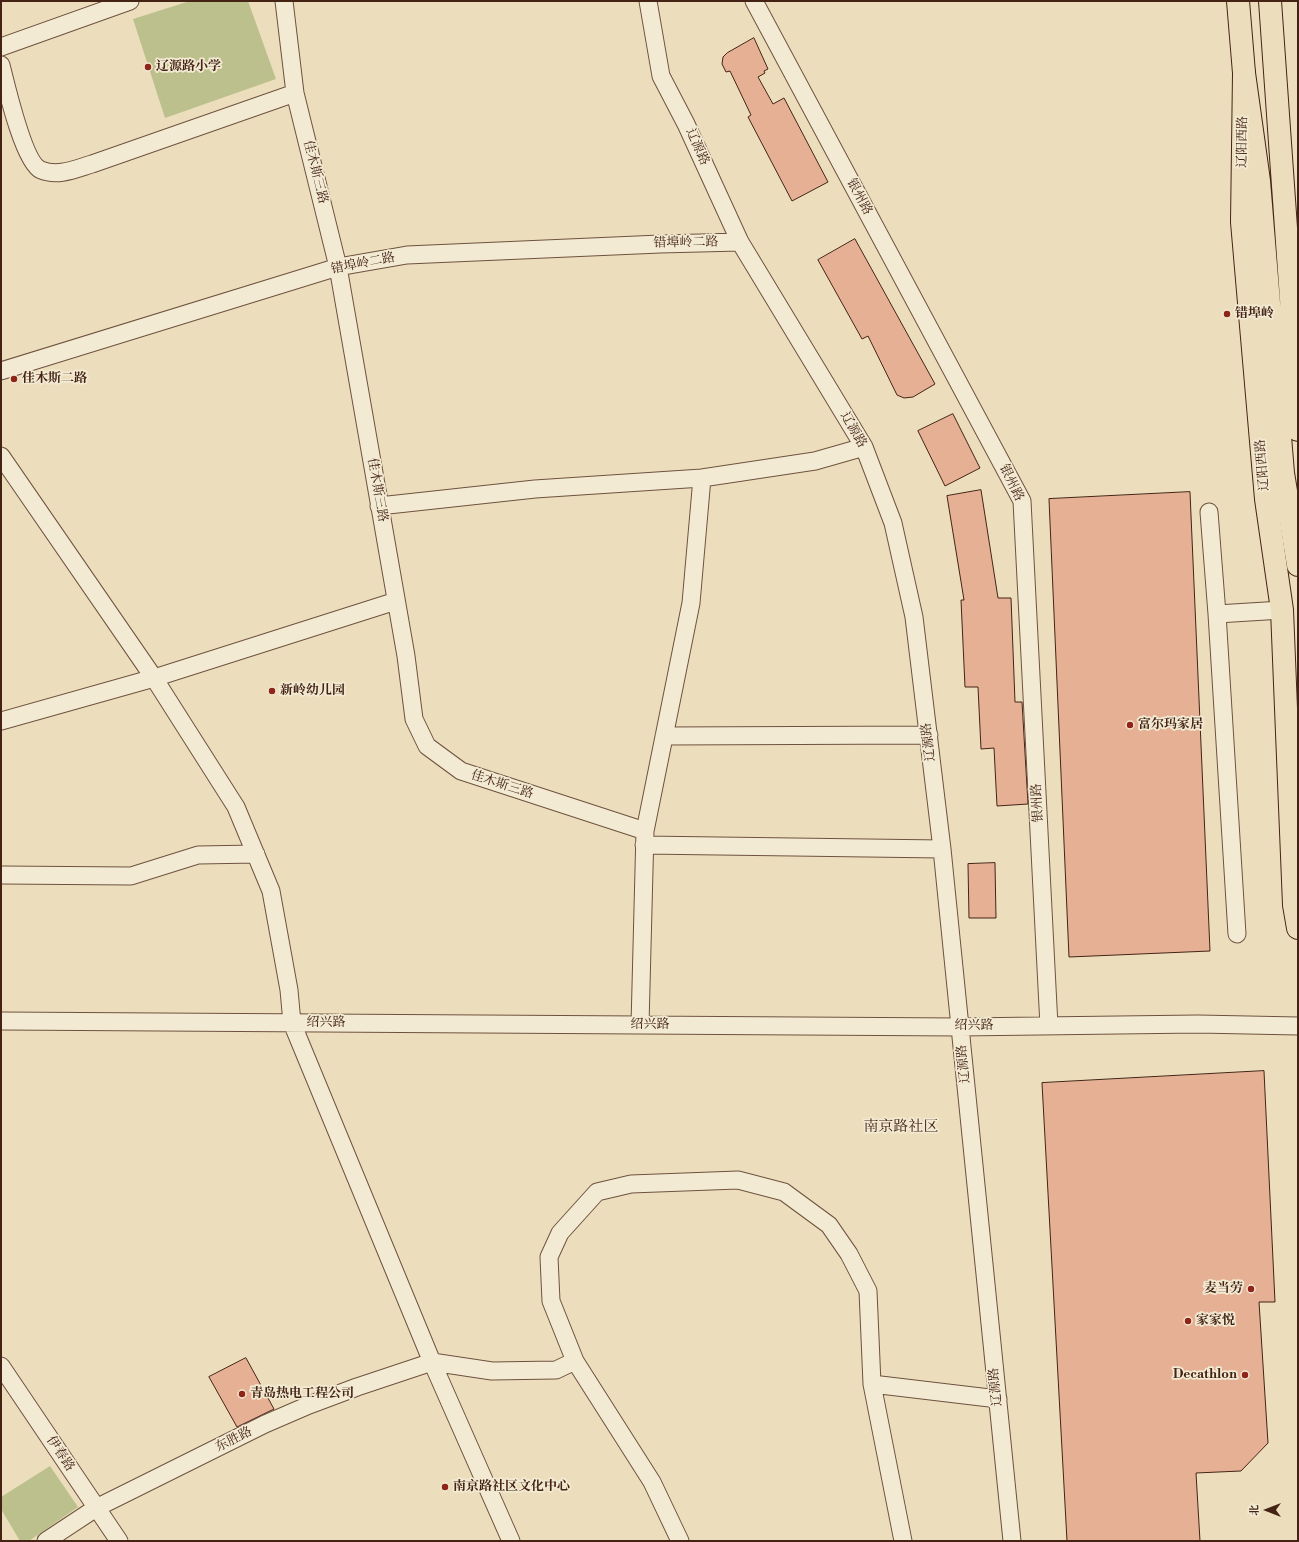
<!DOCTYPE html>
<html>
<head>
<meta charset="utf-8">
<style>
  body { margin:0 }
  #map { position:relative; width:1299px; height:1542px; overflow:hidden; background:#ecdebc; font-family:"Libre Bodoni","Noto Serif SC",serif }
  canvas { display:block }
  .frame { position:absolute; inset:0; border:2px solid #442315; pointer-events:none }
  .north { position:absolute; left:1247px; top:1490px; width:40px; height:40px; -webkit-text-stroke:3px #f3ead3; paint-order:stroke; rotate:270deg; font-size:11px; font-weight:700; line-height:16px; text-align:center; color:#442315 }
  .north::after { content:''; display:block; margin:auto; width:14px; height:18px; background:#442315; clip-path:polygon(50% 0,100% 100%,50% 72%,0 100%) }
</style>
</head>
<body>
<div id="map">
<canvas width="1299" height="1542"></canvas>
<div class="frame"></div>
<div class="north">北</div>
</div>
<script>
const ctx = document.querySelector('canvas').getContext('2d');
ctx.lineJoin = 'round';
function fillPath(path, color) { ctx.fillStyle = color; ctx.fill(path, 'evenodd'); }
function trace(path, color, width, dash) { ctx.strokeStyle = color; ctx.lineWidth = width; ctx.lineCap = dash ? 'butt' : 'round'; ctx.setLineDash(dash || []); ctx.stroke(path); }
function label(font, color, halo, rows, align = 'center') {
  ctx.font = font + ' "Libre Bodoni","Noto Serif SC",serif'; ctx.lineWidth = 3.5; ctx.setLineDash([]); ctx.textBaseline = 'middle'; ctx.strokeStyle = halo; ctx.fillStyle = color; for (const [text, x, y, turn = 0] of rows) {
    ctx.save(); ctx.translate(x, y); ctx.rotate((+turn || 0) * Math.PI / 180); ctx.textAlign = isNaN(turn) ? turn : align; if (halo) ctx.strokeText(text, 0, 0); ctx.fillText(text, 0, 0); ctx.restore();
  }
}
fillPath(new Path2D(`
  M190 1H248L276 79 165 118 133 19Z
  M50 1466 78 1507 29 1541H20L1 1509V1497Z`), '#bcc08d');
const building = new Path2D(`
  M754 38 768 69 764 71 765 73 758 77 773 104 784 98 828 182 792 201 748 117 751 115 730 71 726 72 722 64 723 57 727 53Z
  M855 239 935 384 913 397 904 398 897 395 868 336 862 339 818 260Z
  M953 414 980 468 945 486 918 431Z
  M981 490 998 598H1011L1015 702H1022L1028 804 997 806 994 748 981 749 978 687H965L961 600H964L947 496Z
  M1190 492 1210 951 1069 957 1049 499Z
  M995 863 996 918H969L968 864Z
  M1264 1071 1275 1302H1259L1268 1443 1241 1471 1196 1473 1200 1541H1067L1042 1083Z
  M246 1358 274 1409 237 1427 209 1377Z`);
fillPath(building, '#e6b094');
trace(building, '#442315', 1);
const minor = new Path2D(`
  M284 1 295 93 338 267 406 656 414 719 427 746 461 771 645 831
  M648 1 661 76 686 124 740 242 864 447 893 523 914 617 942 849 1012 1541
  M754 1 1022 501 1049 1026
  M1 47 130 1
  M1 65C6 85 24 163 41 170 58 177 75 169 92 164L295 93
  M1 371 338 267 407 255 660 244 740 242
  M1 456 154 678 236 807 271 891 289 990 292 1023 432 1362 511 1541
  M379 506 535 489 702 478 815 461 864 447
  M1209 512 1217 614 1237 934
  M1217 614 1282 610
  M1 721 154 678 396 601
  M664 736 929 735
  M644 845 942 849
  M1 875 131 876 198 855 256 854
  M1 1021 960 1027 1198 1024 1298 1026
  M640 1025 645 831 691 603 702 478
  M1 1366 119 1541
  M872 1384 998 1399
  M46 1541 96 1508 265 1424 309 1405 357 1387 432 1362 492 1371 556 1370 575 1361
  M680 1541 652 1482 575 1361 551 1301 549 1257 560 1233 597 1192 631 1184 738 1180 784 1192 829 1225 849 1254 868 1291 872 1384 903 1541`);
const major = new Path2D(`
  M1238 1 1244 73 1242 222 1266 499 1282 610 1294 905 1298 928`);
const highway = new Path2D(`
  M1270 1 1291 299 1298 430
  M1244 73 1259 181 1283 473 1298 565`);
trace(minor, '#6e523f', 19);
trace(major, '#442315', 24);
trace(highway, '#442315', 24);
trace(minor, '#f3ead3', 17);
trace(major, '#ecdebc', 22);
trace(highway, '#ecdebc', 22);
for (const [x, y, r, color] of [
  [148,67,4,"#8f2418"],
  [1227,314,4,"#8f2418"],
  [14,379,4,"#8f2418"],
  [272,691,4,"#8f2418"],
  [1130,725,4,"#8f2418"],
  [1251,1289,4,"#8f2418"],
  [1188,1321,4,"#8f2418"],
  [1245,1375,4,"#8f2418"],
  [242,1394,4,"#8f2418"],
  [445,1487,4,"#8f2418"]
]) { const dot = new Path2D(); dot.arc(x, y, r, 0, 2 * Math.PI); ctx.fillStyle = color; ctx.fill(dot); trace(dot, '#f3ead3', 1.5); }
label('bold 13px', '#442315', '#f3ead3', [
  ["辽源路小学",156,67],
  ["错埠岭",1235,314],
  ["佳木斯二路",22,379],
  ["新岭幼儿园",280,691],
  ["富尔玛家居",1138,725],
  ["麦当劳",1243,1289,"right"],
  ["家家悦",1196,1321],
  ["Decathlon",1237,1375,"right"],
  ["青岛热电工程公司",250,1394],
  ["南京路社区文化中心",453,1487]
], 'left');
label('13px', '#442315', '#f3ead3', [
  ["辽阳西路",1243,142,-89],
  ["辽源路",697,147,66],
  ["佳木斯三路",315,172,76],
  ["银州路",859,197,62],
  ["错埠岭二路",686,243,-1],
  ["错埠岭二路",363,264,-11],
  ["辽源路",853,430,60],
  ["辽阳西路",1263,465,-95],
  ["银州路",1011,483,64],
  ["佳木斯三路",377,490,80],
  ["辽源路",929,742,-97],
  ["佳木斯三路",502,785,18],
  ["银州路",1038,803,-93],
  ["绍兴路",326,1023],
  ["绍兴路",650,1025],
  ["绍兴路",974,1026],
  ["辽源路",964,1064,-96],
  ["辽源路",996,1387,-96],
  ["东胜路",234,1440,-27],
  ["伊春路",60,1454,56]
]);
label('15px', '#442315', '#f3ead3', [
  ["南京路社区",901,1127]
]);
</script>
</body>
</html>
